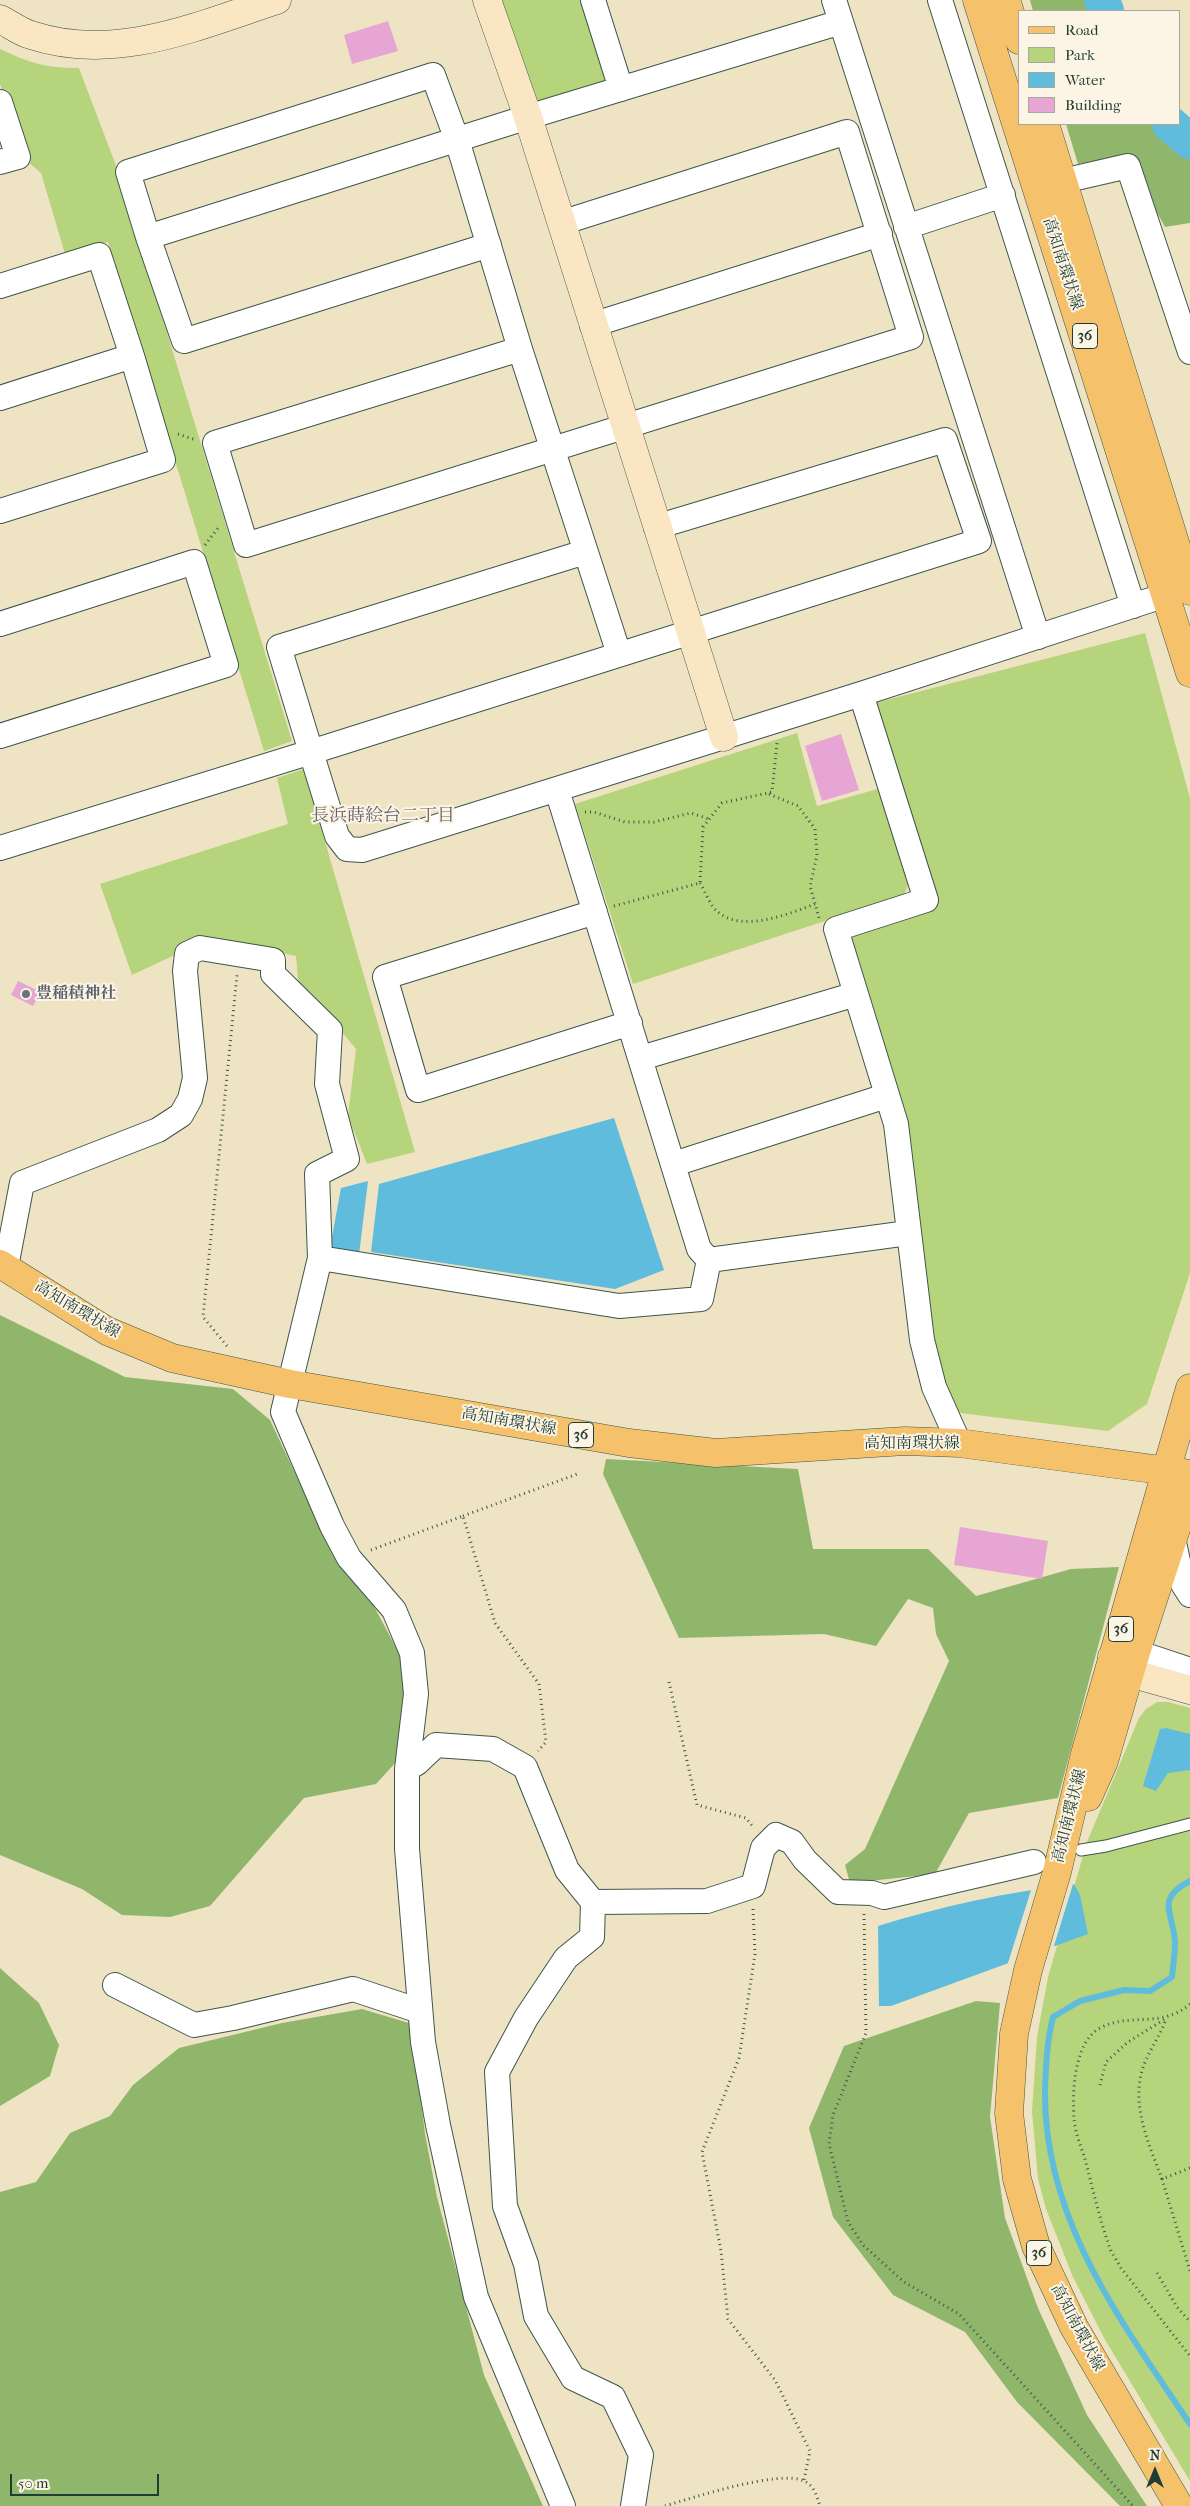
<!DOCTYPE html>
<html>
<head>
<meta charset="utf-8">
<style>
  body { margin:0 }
  #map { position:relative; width:1190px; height:2506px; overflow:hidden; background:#eee4c4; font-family:"IM FELL French Canon",serif }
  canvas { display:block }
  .legend { position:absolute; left:1018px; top:10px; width:162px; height:115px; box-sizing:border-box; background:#fcf5e5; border:1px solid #a4ab9e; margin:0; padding:6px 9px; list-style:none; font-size:15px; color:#1f3d34 }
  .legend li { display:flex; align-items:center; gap:10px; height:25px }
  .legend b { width:25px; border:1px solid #a4ab9e }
  .north { position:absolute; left:1130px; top:2446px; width:50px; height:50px; -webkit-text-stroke:4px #fcf5e5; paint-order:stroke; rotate:0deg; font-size:14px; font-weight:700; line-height:20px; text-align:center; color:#1f3d34 }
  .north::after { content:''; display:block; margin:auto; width:18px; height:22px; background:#1f3d34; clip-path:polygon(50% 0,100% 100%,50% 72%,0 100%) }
  .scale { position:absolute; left:10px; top:2474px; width:149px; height:22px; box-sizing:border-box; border:2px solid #1f3d34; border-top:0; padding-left:6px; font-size:15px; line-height:18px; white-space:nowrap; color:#1f3d34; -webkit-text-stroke:4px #fcf5e5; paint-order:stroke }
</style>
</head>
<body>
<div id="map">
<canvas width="1190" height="2506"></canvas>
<ul class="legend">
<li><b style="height:6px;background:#f6c16b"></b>Road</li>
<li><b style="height:14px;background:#b6d47b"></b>Park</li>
<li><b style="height:14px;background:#5fbcdd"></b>Water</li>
<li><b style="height:14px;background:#e6a5d2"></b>Building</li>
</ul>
<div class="north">N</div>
<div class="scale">50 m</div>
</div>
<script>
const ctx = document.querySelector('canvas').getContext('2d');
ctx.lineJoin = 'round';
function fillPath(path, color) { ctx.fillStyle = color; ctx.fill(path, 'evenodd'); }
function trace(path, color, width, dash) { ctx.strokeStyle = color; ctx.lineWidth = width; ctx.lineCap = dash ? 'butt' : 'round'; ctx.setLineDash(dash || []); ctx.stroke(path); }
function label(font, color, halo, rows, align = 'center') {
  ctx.font = font + ' "IM FELL French Canon","Noto Serif JP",serif'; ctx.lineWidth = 4; ctx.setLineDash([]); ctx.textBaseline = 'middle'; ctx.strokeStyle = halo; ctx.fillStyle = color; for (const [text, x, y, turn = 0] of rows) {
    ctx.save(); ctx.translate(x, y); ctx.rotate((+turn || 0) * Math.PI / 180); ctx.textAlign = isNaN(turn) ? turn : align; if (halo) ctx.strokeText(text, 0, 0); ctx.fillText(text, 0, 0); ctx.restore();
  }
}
fillPath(new Path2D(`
  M498 0H583L610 84 531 109Z
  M0 49C30 63 45 68 79 68L115 163 292 741 264 751 108 242 65 254 41 173 28 162 0 84Z
  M1145 633 1190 798V1273L1147 1404 1108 1431 960 1413 947 1401 848 934 936 903 875 703Z
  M797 733 817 806 881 788 911 878 904 895 633 984 575 804Z
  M304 769 415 1152 367 1164 348 1116 356 1049 298 980 296 956 209 939 132 975 100 884 288 824 277 778Z
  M1157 1702H1168L1190 1708V2481L1104 2338 1073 2277 1046 2209 1038 2179 1032 2112 1037 2037 1048 1977 1087 1842 1139 1718 1146 1709Z`), '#b6d47b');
fillPath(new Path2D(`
  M1030 0H1094L1097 11H1033Z
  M1066 124H1158L1190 151V223L1165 227 1125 155 1078 164Z
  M0 1315 125 1377 233 1389 270 1420 302 1488 356 1573 399 1653 407 1704V1750L376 1784 304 1798 210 1906 170 1917 122 1915 82 1889 0 1855Z
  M606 1459 798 1469 813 1549H928L976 1596 1071 1569 1119 1567 1058 1798 969 1813 935 1874 850 1883 845 1865 865 1849 949 1661 936 1634 933 1608 908 1599 876 1646 824 1634 679 1638 603 1474Z
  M0 1968 39 2003 59 2045 50 2076 0 2106Z
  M976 2001 1000 2003 990 2117 1005 2218 1038 2308 1087 2415 1147 2506H1120L1017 2402 965 2332 893 2295 833 2217 809 2128 844 2046Z
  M362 2009 412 2024 425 2134 437 2197 484 2375 543 2506H0V2192L36 2182 70 2133 110 2116 133 2085 179 2048 282 2023Z`), '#90b66b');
fillPath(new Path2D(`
  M614 1118 664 1270 615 1289 371 1252 379 1184Z
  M368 1181 359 1255 330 1248 341 1188Z
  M1166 1728 1190 1734V1770L1168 1773 1156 1791 1143 1786 1160 1729Z
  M1074 1884 1080 1895 1088 1934 891 2006H879L878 1926C942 1906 1008 1892 1074 1884Z`), '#5fbcdd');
fillPath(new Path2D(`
  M1074 1881 1053 1949 1007 1966 1032 1887Z`), '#eee4c4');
trace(new Path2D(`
  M1190 1881C1155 1899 1173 1912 1175 1942 1175 1954 1173 1966 1172 1977L1150 1991 1124 1990 1080 2001 1053 2017C1047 2041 1046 2064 1045 2089 1043 2219 1121 2321 1190 2424`), '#5fbcdd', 6);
trace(new Path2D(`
  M1102 0 1106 11
  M1170 124 1190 141`), '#5fbcdd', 36);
fillPath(new Path2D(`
  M388 21 398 51 352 64 344 35Z
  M841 734 859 790 822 801 805 746Z
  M18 981 41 992 33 1006 11 995Z
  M960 1527 1048 1541 1042 1579 954 1565Z`), '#e6a5d2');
const lane = new Path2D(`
  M1081 1850 1106 1846 1190 1824`);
const street = new Path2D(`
  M593 0 621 89
  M834 0 1038 637
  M940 0 1133 606
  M0 102 18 157 0 162
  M1063 181 1128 166 1190 352
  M906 227 1003 195
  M148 237 128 172 433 75 457 140 520 349 619 654
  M489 245 184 341 148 237 528 117 841 22
  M0 286 99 255 132 356 163 460 0 511
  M592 325 880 234
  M520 349 215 443 246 545 911 337 847 132 561 223
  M0 398 132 356
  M656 527 945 440 979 541 311 752 337 836 347 849 362 850 861 694 1166 595
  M0 624 194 562 226 665 0 736
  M861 694 926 900 836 929 896 1124 922 1340 934 1387 959 1443
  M557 790 699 1249 709 1260 908 1233
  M0 848 311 752 279 647 585 552
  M595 912 385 977 418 1090 630 1023
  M641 1058 856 994
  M674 1164 886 1096
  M6 1267 22 1183 158 1130 181 1115 190 1099 195 1078 185 971 187 954 200 948 273 960V974L330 1030 327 1084 347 1159 317 1174 320 1258
  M1173 1538 1183 1584 1190 1595
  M1119 1655 1136 1652 1190 1670
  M407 1769 417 1763 436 1745 493 1749 525 1767 567 1870 593 1902 707 1901 753 1886 763 1848 776 1835 792 1842 805 1860 838 1892 872 1893 884 1897 1034 1862
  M593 1902 592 1937 566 1958 526 2018 497 2072 505 2206 526 2264 536 2316 573 2378 613 2397 641 2455 633 2506
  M115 1985 194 2025 233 2018 353 1989 420 2011
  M563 2506 476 2297 438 2125 423 2042 407 1849V1769L416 1694 412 1653 394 1610 349 1558 332 1526 283 1412 320 1258 619 1306 701 1299 709 1260`);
const secondary = new Path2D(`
  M487 0 528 117 724 737
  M0 19C10 24 20 32 31 35 115 63 197 26 277 0
  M1112 1657 1130 1673 1190 1690`);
const primary = new Path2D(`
  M977 0 1190 673
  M1006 0 1019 40
  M1045 124 1190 591
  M0 1264 107 1331 172 1358 290 1384 629 1443 716 1453 905 1441 959 1443 1190 1474
  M1088 1797 1104 1761 1136 1652 1190 1486
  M1179 2506 1074 2327 1036 2246 1017 2179 1009 2113 1014 2034 1028 1970 1057 1872 1085 1754 1190 1388`);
trace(lane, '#3e564a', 13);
trace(street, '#3e564a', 26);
trace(secondary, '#3e564a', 29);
trace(primary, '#3e564a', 29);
trace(new Path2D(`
  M178 434 196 440
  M205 545 218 528
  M769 794 798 806 815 829 817 855 810 886 819 918
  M585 812H594L625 822H654L691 813 709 819
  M700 883C705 891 710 906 718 912 743 933 788 914 815 904
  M614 906 700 883 703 827 722 803 772 792 777 743
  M227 1346 203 1317 237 975
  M463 1516 580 1473
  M371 1550 463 1516 495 1623 539 1684 546 1742 538 1751
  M669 1682 697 1805 746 1818 754 1828
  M753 1909 755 1954 739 2058 702 2152 721 2251 728 2319 775 2380 810 2451 804 2480
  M864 1914 866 2033 833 2115 829 2144 848 2222 863 2245 904 2282 959 2314 1133 2506
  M1190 2004C1162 2029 1130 2012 1100 2028 1074 2042 1072 2092 1074 2119 1075 2132 1081 2147 1085 2159 1093 2190 1100 2221 1111 2251L1121 2268 1190 2356
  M1100 2085 1106 2062 1128 2042 1165 2019
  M1190 2168 1162 2179 1190 2271
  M1162 2179C1148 2142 1128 2099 1146 2060 1152 2046 1161 2034 1166 2019
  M1157 2273 1177 2307 1190 2322
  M665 2506C692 2498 780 2469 804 2481 814 2485 817 2497 820 2506`), '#3e564a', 3, [1, 4]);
trace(lane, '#fff', 11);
trace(street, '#fff', 24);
trace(secondary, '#fbe6c4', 28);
trace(primary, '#f6c16b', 28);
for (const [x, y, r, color] of [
  [26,994,5,"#6b7280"]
]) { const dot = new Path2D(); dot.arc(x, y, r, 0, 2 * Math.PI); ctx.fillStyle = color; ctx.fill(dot); trace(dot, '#fcf5e5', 2); }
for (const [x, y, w] of [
  [1085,336,25],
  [581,1435,25],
  [1121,1629,25],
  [1039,2253,25]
]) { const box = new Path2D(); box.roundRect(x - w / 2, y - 12.5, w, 25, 4); ctx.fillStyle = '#fcf5e5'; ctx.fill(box); trace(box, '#1f3d34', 1); }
label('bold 15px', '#1f3d34', null, [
  ["36",1085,336],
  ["36",581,1435],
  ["36",1121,1629],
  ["36",1039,2253]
]);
label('16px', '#1f3d34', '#fcf5e5', [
  ["高知南環状線",1062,264,72],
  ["高知南環状線",77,1310,31],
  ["高知南環状線",509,1422,10],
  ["高知南環状線",912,1444],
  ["高知南環状線",1070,1816,-76],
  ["高知南環状線",1077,2328,62]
]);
label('bold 16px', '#5b616d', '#fcf5e5', [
  ["豊稲積神社",36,994]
], 'left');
label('18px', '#65616b', '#fcf5e5', [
  ["長浜蒔絵台二丁目",383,817]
]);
</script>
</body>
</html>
